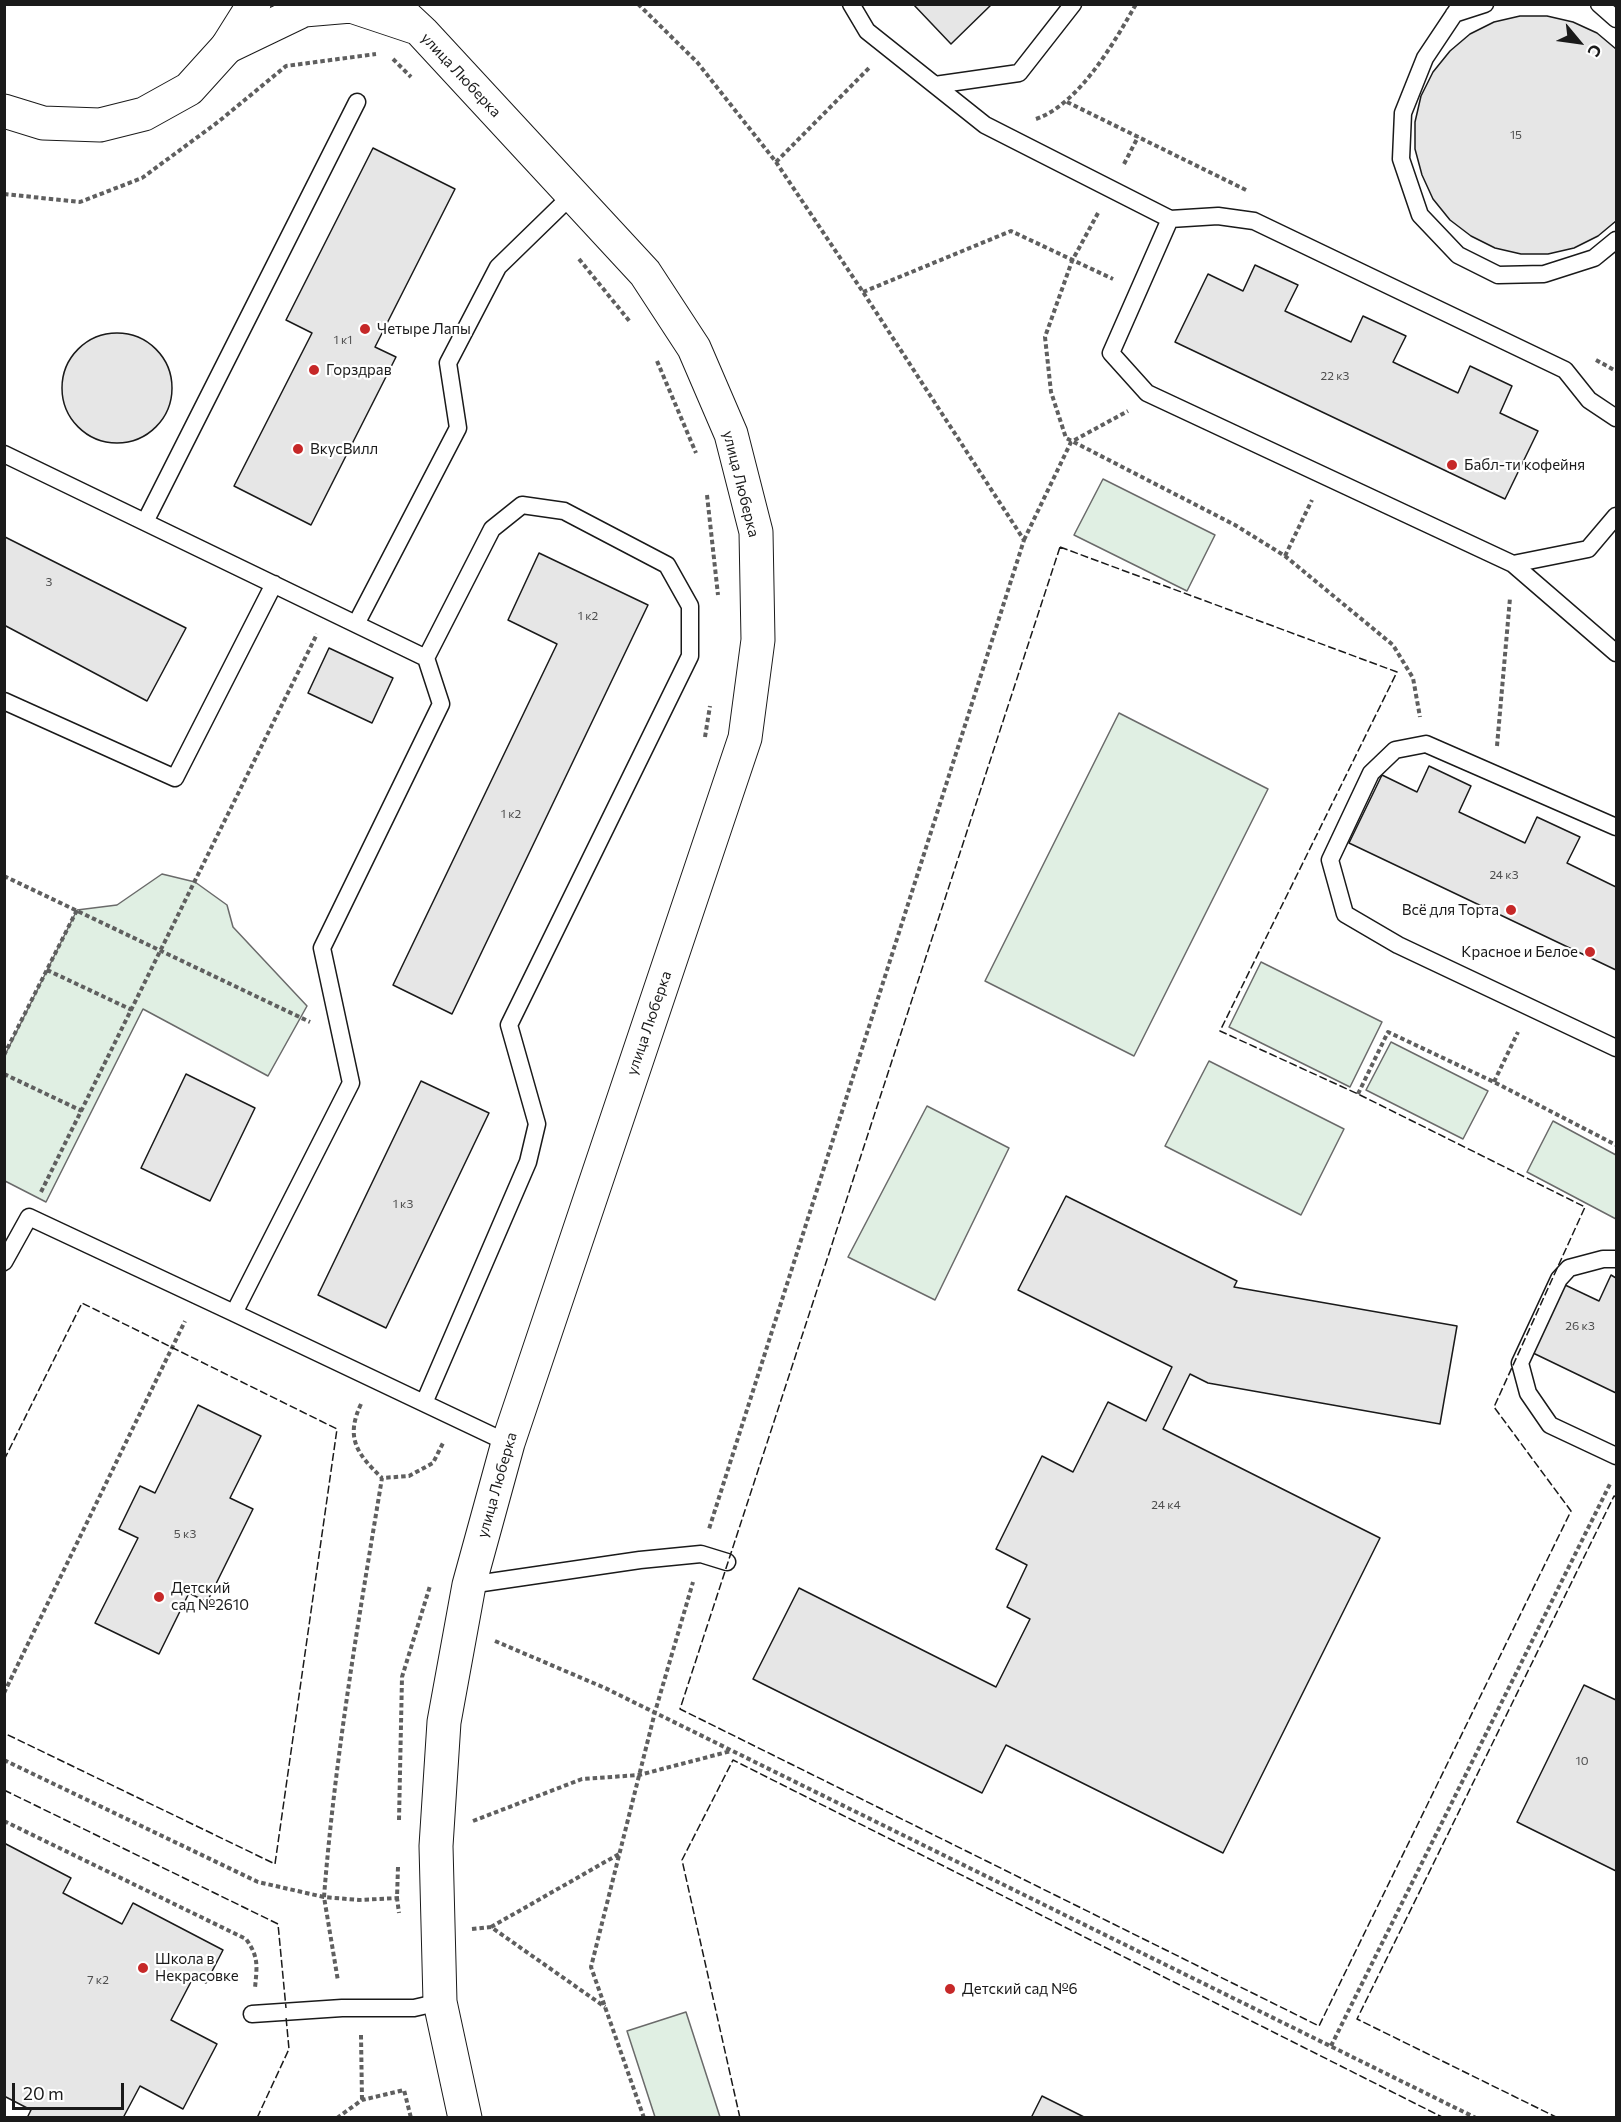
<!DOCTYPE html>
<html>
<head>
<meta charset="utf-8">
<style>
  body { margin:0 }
  #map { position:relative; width:1621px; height:2122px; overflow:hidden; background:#fff; font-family:Commissioner,sans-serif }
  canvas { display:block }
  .frame { position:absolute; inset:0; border:6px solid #1a1a1a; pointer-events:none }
  .north { position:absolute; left:1549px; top:12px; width:60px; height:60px; -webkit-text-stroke:4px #fff; paint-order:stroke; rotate:119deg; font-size:16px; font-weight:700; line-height:24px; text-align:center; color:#1a1a1a }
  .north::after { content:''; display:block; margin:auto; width:21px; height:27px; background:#1a1a1a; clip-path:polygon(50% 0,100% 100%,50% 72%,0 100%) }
  .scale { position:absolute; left:12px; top:2083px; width:112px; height:27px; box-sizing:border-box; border:3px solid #1a1a1a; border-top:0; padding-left:8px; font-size:18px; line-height:21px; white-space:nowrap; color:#1a1a1a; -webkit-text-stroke:4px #fff; paint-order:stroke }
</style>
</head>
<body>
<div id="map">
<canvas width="1621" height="2122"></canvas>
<div class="frame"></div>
<div class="north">С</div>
<div class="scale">20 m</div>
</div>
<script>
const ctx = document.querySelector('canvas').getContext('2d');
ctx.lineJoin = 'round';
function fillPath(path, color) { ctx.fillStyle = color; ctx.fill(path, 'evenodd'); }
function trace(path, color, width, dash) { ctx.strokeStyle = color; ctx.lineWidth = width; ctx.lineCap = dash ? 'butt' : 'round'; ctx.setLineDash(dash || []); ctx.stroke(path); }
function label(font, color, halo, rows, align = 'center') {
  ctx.font = font + ' Commissioner,sans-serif'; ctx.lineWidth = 4.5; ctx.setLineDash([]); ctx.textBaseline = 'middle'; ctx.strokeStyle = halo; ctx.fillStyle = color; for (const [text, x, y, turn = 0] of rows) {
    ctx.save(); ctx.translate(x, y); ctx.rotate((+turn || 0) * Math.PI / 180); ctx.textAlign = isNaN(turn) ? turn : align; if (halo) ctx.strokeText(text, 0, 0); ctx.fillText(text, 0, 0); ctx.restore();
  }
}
const green = new Path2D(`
  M1103 479 1215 535 1187 591 1074 535Z
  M1119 713 1268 789 1134 1056 985 981Z
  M162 874 195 882 227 905 233 927 307 1006 268 1076 143 1009 46 1202 5 1181V1055L77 910 117 905Z
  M1261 962 1382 1022 1350 1087 1229 1027Z
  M1391 1042 1488 1091 1463 1139 1366 1090Z
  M1209 1061 1344 1129 1301 1215 1165 1146Z
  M927 1106 1009 1148 935 1300 848 1257Z
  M1553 1121 1616 1155V1219L1527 1172Z
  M686 2012 720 2117H655L627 2031Z`);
fillPath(green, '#e0efe3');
trace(green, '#6a6a6a', 1.5);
const building = new Path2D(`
  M913 4H992L951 44Z
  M1520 16H1547L1573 22 1597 33 1616 49V221L1598 236 1574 248 1548 254H1521L1495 248 1471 236 1450 220 1433 199 1422 175 1415 149V122L1421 96 1433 72 1450 51 1470 34 1494 22Z
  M373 148 455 189 375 347 396 357 311 525 234 486 312 333 286 320Z
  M1255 265 1298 285 1285 311 1351 342 1363 316 1406 336 1393 362 1458 393 1470 366 1512 386 1500 413 1538 431 1505 499 1175 342 1208 274 1243 291Z
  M62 388a55 55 0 1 1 110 0a55 55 0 1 1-110 0Z
  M5 537 186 628 147 701 4 625Z
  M539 553 648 605 452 1014 393 985 557 644 508 620Z
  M329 648 393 678 372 723 308 693Z
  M1429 766 1471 786 1459 812 1525 843 1537 817 1580 837 1567 863 1616 887V970L1349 843 1382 775 1417 792Z
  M186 1074 255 1108 210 1201 141 1168Z
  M421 1081 489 1113 386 1328 318 1295Z
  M1066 1196 1237 1281 1234 1287 1457 1326 1440 1424 1208 1383 1190 1374 1163 1429 1380 1538 1223 1853 1006 1745 982 1793 753 1679 799 1588 996 1687 1030 1619 1007 1607 1027 1565 996 1549 1042 1456 1073 1472 1108 1402 1146 1421 1172 1367 1018 1290Z
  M1611 1275 1616 1278V1393L1531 1352 1563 1284 1599 1301Z
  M198 1405 261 1436 230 1498 253 1509 207 1602 189 1593 159 1654 95 1623 138 1538 119 1529 140 1486 155 1493Z
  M1584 1685 1616 1700V1871L1517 1822Z
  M4 1843 71 1878 63 1893 122 1924 133 1903 223 1950 206 1983 194 1976 171 2020 217 2044 183 2109 140 2086 123 2118H27L31 2110 4 2096Z
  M1042 2096 1086 2118H1031Z`);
fillPath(building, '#e6e6e6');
trace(building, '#1a1a1a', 1.5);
const lane = new Path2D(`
  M851 4 867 31 985 125 1170 219 1218 216 1254 221 1565 370 1589 400 1616 418
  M1461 4 1425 58 1403 113 1401 159 1420 215 1458 255 1498 275 1544 274 1594 258 1616 240
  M1599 4 1616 19
  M1454 14 1485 4
  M935 85 1019 73 1073 4
  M1170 219 1111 353 1147 393 1513 564 1588 549 1616 516
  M4 454 426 658 492 529 522 505 564 511 667 565 690 606V656L509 1025 537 1124 528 1162 424 1403
  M145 522 357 102
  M1513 564 1616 653
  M356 624 458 428 448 363 498 267 572 195
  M4 701 175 778 274 584
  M1616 827 1426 744 1395 750 1371 773 1330 860 1345 914 1398 945 1616 1048
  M1616 1259H1603L1569 1268 1559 1279 1520 1363 1528 1393 1550 1425 1616 1456
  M4 1262 29 1217 234 1313 351 1083 322 948 441 704 426 658
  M234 1313 508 1443
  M469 1585 640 1560 701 1554 727 1562
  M252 2014 342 2008H414L440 2002`);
const street = new Path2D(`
  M392 4 422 32 645 273 694 348 731 434 756 532 758 640 745 738 508 1443 469 1585 444 1722 436 1846 440 2002 465 2118
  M227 47 304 10 351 6 414 27`);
const secondary = new Path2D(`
  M4 111 43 123 100 125 144 114 189 89 227 47 254 4`);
trace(lane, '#1a1a1a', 19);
trace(street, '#1a1a1a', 35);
trace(secondary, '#1a1a1a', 35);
trace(new Path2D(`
  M638 4 697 62 776 162 863 292 1024 540 709 1529
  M393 59 411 77
  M1067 102 1246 190
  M1036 119C1079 104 1114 43 1136 4
  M776 162 870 67
  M1124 164 1138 137
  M4 194 80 202 142 178 218 122 286 66 376 54
  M1098 213 1072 261 1045 337 1051 392 1066 438 1235 525 1285 556 1393 645 1413 678 1420 717
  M579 259 631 323
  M863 292 1011 231 1113 279
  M1596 360 1616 371
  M657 361 696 453
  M707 495 718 595
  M1024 540 1071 442 1128 411
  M1285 556 1312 500
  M705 737 710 706
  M1497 746 1510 598
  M4 876 310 1022
  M47 970 132 1010
  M4 1055 77 910
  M4 1074 82 1111
  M1494 1082 1518 1032
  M1358 1094 1388 1032 1494 1082 1616 1145
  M41 1192 317 634
  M361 1404C345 1438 357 1454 382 1478
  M495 1641 605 1688 1476 2118
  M4 1693 185 1321
  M4 1760 258 1882 324 1897 338 1981
  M399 1820 402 1677 430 1586
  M4 1821 246 1939C259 1957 257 1966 255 1988
  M473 1821 582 1779 639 1775 731 1751
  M398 1867 397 1898 399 1913
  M399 1898 359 1900 324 1897C335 1756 359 1617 382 1478L409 1476 433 1463 443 1443
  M491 1927 619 1854
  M472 1929 491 1927 605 2007
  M361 2035 362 2100
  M1331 2046 1611 1482
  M337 2118 362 2100 404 2090 411 2118
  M644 2118 591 1967 655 1712 693 1582`), '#5f5f5f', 4, [4.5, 3]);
trace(lane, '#fff', 16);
trace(street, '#fff', 33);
trace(secondary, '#fff', 33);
trace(new Path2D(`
  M1060 547 1397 672 1220 1031 1358 1094 1585 1207 1494 1407 1571 1511 1319 2026 680 1709Z
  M4 1460 82 1303 337 1429 275 1864 4 1733
  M4 1790 278 1924 286 2008
  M257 2118 289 2049 286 2017
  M740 2118 682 1860 733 1760 1444 2118
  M1558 2118 1357 2019 1614 1496 1616 1497`), '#1a1a1a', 1.5, [8, 3]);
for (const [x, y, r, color] of [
  [365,329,6,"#c62828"],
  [314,370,6,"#c62828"],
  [298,449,6,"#c62828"],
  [1452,465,6,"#c62828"],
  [1511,910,6,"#c62828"],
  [1590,952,6,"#c62828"],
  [159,1597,6,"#c62828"],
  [143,1968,6,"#c62828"],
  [950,1989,6,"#c62828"]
]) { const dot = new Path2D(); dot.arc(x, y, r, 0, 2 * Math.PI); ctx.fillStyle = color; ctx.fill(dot); trace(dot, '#fff', 2); }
label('12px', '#4d4d4d', null, [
  ["15",1516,135],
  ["1 к1",343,340],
  ["22 к3",1335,376],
  ["3",49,582],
  ["1 к2",588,616],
  ["1 к2",511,814],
  ["24 к3",1504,875],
  ["1 к3",403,1204],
  ["26 к3",1580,1326],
  ["24 к4",1166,1505],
  ["5 к3",185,1534],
  ["10",1582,1761],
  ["7 к2",98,1980]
]);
label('15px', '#1a1a1a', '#fff', [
  ["улица Люберка",461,75,47],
  ["улица Люберка",741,484,76],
  ["улица Люберка",649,1023,-71],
  ["улица Люберка",497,1485,-74]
]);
label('15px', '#1a1a1a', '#fff', [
  ["Четыре Лапы",377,329],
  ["Горздрав",326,370],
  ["ВкусВилл",310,449],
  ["Бабл-ти кофейня",1464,465],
  ["Всё для Торта",1499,910,"right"],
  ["Красное и Белое",1578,952,"right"],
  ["Детский",171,1588],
  ["сад №2610",171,1605],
  ["Школа в",155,1959],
  ["Некрасовке",155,1976],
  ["Детский сад №6",962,1989]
], 'left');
</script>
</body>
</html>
